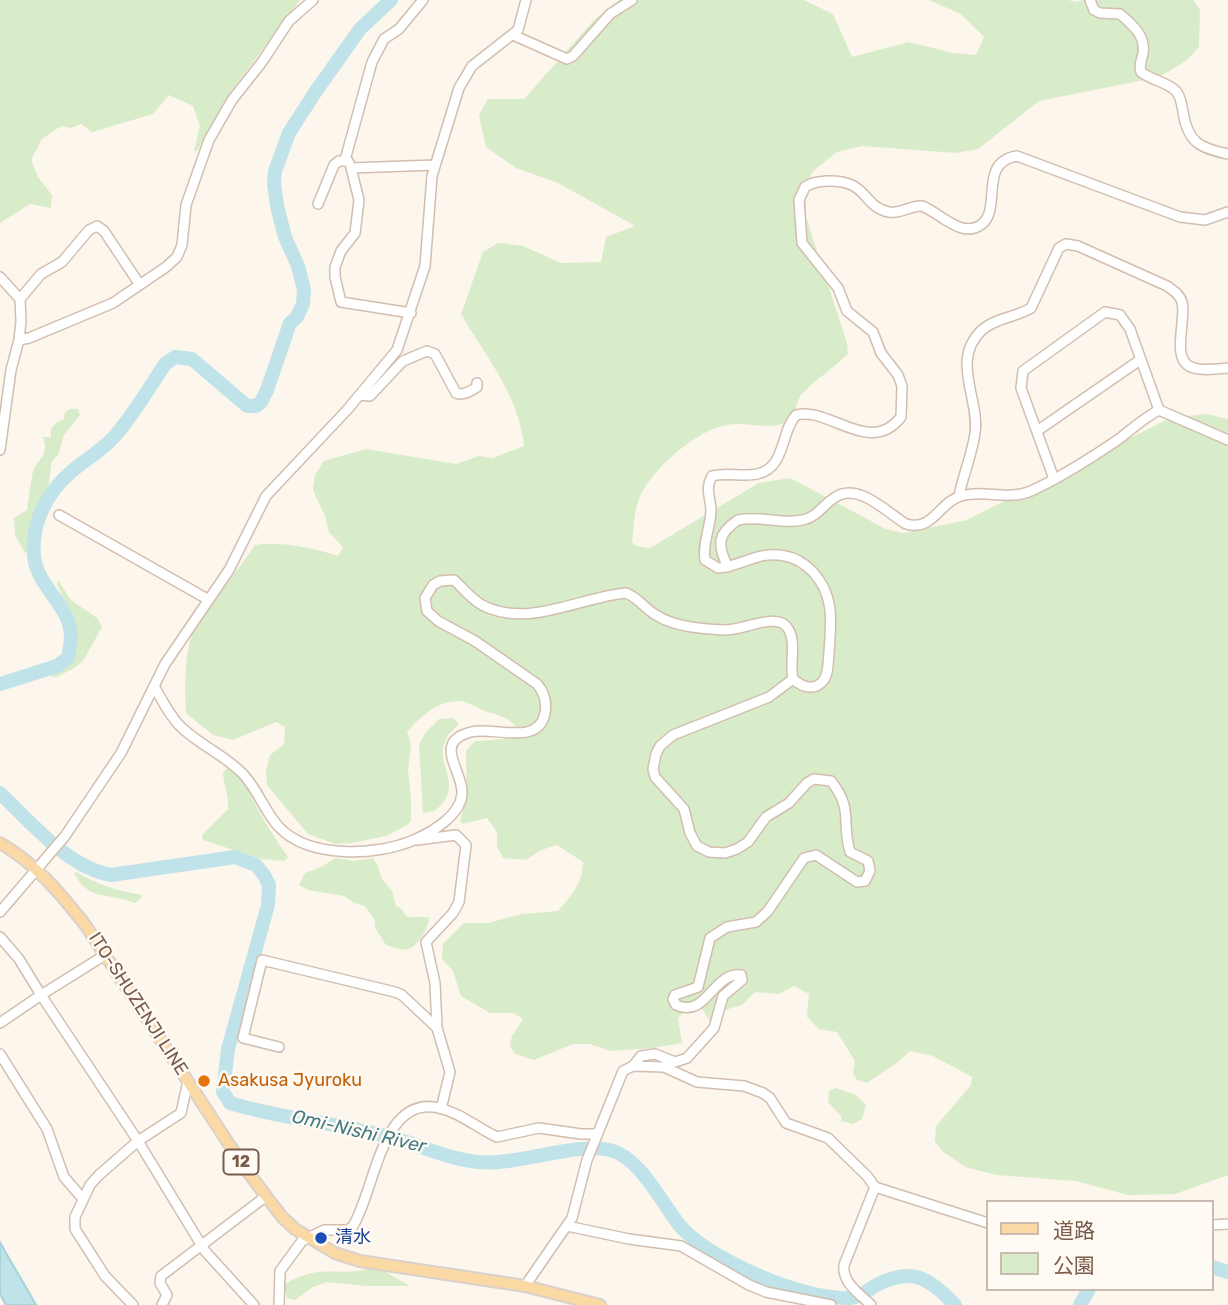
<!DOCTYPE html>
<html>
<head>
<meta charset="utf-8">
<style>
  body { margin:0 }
  #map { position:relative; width:1228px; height:1305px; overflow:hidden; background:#fdf6ec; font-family:Rubik,"Noto Sans JP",sans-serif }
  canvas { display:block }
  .legend { position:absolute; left:986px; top:1200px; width:228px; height:91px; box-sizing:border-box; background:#fffaf3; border:2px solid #cabbb1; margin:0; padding:9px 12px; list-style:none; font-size:21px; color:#7a5c4d }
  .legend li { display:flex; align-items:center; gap:14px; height:35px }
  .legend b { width:35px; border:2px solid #cabbb1 }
</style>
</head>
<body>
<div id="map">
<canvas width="1228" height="1305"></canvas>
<ul class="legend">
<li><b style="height:9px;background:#fbd9a5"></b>道路</li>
<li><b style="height:19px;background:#d8ecc9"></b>公園</li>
</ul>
</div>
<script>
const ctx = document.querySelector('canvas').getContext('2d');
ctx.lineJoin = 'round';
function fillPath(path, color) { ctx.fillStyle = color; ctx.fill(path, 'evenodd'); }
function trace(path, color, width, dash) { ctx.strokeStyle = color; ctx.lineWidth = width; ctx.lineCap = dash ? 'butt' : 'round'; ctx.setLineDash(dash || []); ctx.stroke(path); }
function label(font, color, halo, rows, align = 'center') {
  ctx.font = font + ' Rubik,"Noto Sans JP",sans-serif'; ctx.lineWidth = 5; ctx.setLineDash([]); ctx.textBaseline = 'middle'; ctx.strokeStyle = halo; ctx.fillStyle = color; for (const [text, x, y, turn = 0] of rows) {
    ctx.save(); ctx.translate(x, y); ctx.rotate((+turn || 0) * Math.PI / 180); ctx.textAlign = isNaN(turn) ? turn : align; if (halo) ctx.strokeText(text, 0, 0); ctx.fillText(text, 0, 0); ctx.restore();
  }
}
fillPath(new Path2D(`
  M0 0H300L226 98 197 151H194L200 126 193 106 169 95 153 114 92 132 81 124 71 128 61 126 42 139 31 160 38 177 52 195 51 208 30 204 0 223Z
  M619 0H804L833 14 852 57 909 42 953 53 976 55 984 37 961 14 929 0H1068L1077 2 1083 0H1193L1200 10 1199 47 1186 61 1159 77 1039 101 978 149 956 153 862 146 837 152 813 171 806 185V217L847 343 848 354C836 366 807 386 800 397 795 405 797 414 789 420 775 431 752 423 736 424 701 425 661 462 643 490 634 506 634 525 632 542L636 546 650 548 759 483 790 478 886 529 903 533 967 520 1170 418 1206 414 1228 419V1175L1175 1194 1128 1195 1076 1181 996 1175 965 1167 942 1151 935 1141 936 1126 971 1085 972 1077 933 1056 910 1051 898 1062 867 1083 857 1080 853 1073 855 1061 837 1032 819 1029 807 1017 809 994 794 986 779 994 755 992 742 1005 725 1010 710 1021 702 1009 684 1012 678 1018 682 1043 653 1048 611 1051 589 1044H573L534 1060 515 1054 510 1046 512 1036 523 1019 513 1013H490L461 996 453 971 442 959 443 944 464 923H488L522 914 558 911C571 896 583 883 583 862L557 845 541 850 526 860 503 858 497 847V832L487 818 462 824 460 821 467 796 466 751 475 741 504 739 514 733 515 725C505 716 498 715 485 711 477 708 468 701 459 701 437 701 421 716 407 732L411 744 408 769 411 797V821L407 825 386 836 352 843 335 844 308 834 267 785 266 770 270 755 284 744 285 727 276 722 233 740 213 735 186 713C185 693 184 658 191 638 201 610 238 572 255 545 281 541 313 548 338 556L343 547 329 532 325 516 313 490 315 475 324 461 366 449 456 464 479 456 493 458 524 446C520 397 485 355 461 314L483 252 498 243 523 246 561 263 601 262 606 237 635 226 558 183 516 168 486 147 479 115 488 99H524L594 20Z
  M70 409H78L80 415 64 435 58 455 52 461 48 489 29 527 28 549 25 553 15 535 14 518 27 510C29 501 31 475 34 469 40 456 49 456 43 437H51V429L56 423 64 419 65 412Z
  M58 580 71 600 97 618 102 627 83 661 74 668 57 677H52L50 673C80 660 78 644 69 617 66 605 62 595 57 584Z
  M453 718 459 724C454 730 447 734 445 742 435 767 466 785 435 811L423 813 419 744 426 732 439 719Z
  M227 768C245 777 249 794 259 811 268 827 278 843 288 857L284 861 261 859 203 840 202 835 228 809C229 794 223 785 223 772Z
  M336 858 354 861 373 858 378 866 382 879 392 891 396 906 402 909 406 916C414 919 422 915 429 918 429 927 418 947 408 949 402 951 392 947 386 945L375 928V921L365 906 354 903 344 896 308 890 299 885 305 873 319 868Z
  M76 872C96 884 118 891 142 895V897L135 903C109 892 89 902 74 873Z
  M836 1088 856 1095 866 1105 862 1119 853 1124 841 1121V1116L828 1102 829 1091Z
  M372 1268 382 1270 410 1286H366L327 1282 313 1287 295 1300 287 1298 284 1285C320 1262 337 1278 372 1268Z`), '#d8ecc9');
const water = new Path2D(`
  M0 1242C11 1263 24 1283 36 1305H6L0 1294Z`);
fillPath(water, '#bfe3e8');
trace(water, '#a5d3da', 2);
trace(new Path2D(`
  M0 684 57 666 68 658C69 651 71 643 71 636 70 605 37 587 34 556 31 523 47 492 72 471 85 460 101 451 113 438 133 416 149 388 165 364L175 357 192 359 247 406H256L261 402 267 390 290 323 297 317 303 304 304 290 298 266 285 237 277 206 274 183 275 171 289 133 316 91 360 29 391 0
  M0 793C32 823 67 867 111 875L235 857 256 865 264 875 269 885 268 905 228 1049 223 1092 230 1103C285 1120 342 1123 397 1139 424 1147 449 1159 478 1162 517 1166 574 1142 610 1150 640 1157 662 1204 681 1227 691 1238 701 1245 714 1253 751 1275 806 1298 849 1298 858 1298 866 1292 873 1287 909 1266 928 1276 955 1305
  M1212 1267 1228 1272
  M1080 1305 1089 1289`), '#bfe3e8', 14);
const minor = new Path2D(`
  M1090 0 1094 10 1100 13 1120 14C1133 25 1146 36 1143 54 1141 61 1139 65 1141 72 1151 80 1167 82 1176 91 1181 97 1182 105 1183 112 1188 143 1200 148 1228 154
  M513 35 567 59 573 56 610 14 632 0
  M345 160 372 62 384 39 399 29 423 0
  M318 204 334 165 339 161H348L349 163
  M0 277 20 299 21 322 19 340 11 370 0 450
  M20 299 41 274 62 262 89 230 97 226 104 231 140 285
  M411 313 341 302 335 277V267L341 251 355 233 359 200 351 168 435 165
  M19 340 29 338 113 303 166 267 177 257 182 245 186 205 209 140 232 100 262 62 289 21 313 0
  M360 395 370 396 403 361 427 351 435 354 456 393C463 396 471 391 477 387V383
  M1037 431 1140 360
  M1054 479 1021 388 1023 371 1105 312 1120 315 1130 329 1159 410
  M959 496C963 475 972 455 975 433 980 399 950 360 982 330 995 318 1017 317 1031 308L1059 248 1066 244 1078 246 1167 286C1174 291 1180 295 1182 302 1187 320 1169 362 1194 368 1204 371 1218 369 1228 368
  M59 515 209 600
  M728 567C717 545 717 534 738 520 760 515 782 525 803 520 817 517 823 505 834 498 858 481 886 512 906 524 933 532 939 502 961 496 984 489 1008 501 1031 491 1062 477 1091 458 1119 439 1132 429 1145 417 1159 410L1228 440
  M154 686C162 700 169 715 180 726 199 745 225 755 243 774 258 790 265 812 279 827 309 859 377 856 414 840 432 832 460 816 462 794 464 772 431 742 471 732 493 726 539 747 545 713 547 702 544 692 537 684L475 641 438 621 427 611 425 598 433 585 440 581 454 580C464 589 471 599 482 605 527 629 580 597 626 593 639 598 645 609 656 615 674 627 703 629 724 630 741 631 774 613 786 626 798 639 789 663 793 679 801 686 812 691 821 683 829 677 828 662 829 653 831 622 835 596 813 572 805 564 797 558 785 556 758 550 743 566 718 568L705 560C702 543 711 527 711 509 710 496 705 489 712 476 727 472 743 477 757 474 786 468 780 433 796 415 829 406 870 457 901 417L902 386 898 375 881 353 873 332 847 311 838 288 802 243 799 200 805 187C812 182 818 182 826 181 869 179 862 207 889 212 902 214 911 205 922 206 939 212 962 240 982 224 1002 208 978 162 1017 156L1180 217 1205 220 1228 212
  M417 840 456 835 466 845 459 902 453 913 426 942 435 983 437 1028 450 1072 441 1109
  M0 912 65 836 121 753 165 664 229 570 266 496 347 410 397 350 425 266 432 176 459 88 472 66 518 30 526 0
  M0 937 19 959 41 995 105 955
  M0 1023 41 995 138 1141 205 1251 254 1305
  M279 1047 243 1038 262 960 395 992 402 995 437 1028
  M0 1054 47 1129 64 1177 83 1199
  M633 1066 664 1067 697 1082 744 1086 763 1093 770 1098 786 1123 828 1138 867 1176 875 1187 988 1223
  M1212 1225 1228 1224
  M567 1226 629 1239 681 1246 749 1285 766 1292 831 1305
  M525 1286 572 1218 587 1160 623 1071 633 1066 641 1056 655 1054 675 1062 687 1058 714 1028 723 996 742 980 741 975C713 972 706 1019 676 1005L673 999 675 995 698 987 710 938 727 927 756 922 768 911 804 858 816 855 857 882 865 881 870 871 868 861 850 852C841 822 854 810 831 781L814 779 807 783 789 803 766 817 748 842 737 849 725 853 709 852 697 846 690 833 684 809 655 777 653 769 656 754 660 746 673 735 769 697 793 679
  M133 1305 105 1276 75 1229V1217L90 1185 99 1175 138 1141 181 1113 188 1081
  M162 1305 167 1295 160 1283 161 1276 265 1197
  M279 1305 280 1271 302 1241 324 1230H348L353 1226C375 1191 381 1094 439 1108 461 1113 477 1128 497 1137L539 1128 581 1134H597
  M871 1305C859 1293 842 1283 844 1265L875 1187`);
const major = new Path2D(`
  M0 843C35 863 61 894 86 926L244 1167 282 1217 295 1229 335 1253 360 1261 525 1286 600 1305`);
trace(minor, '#d1beb0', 12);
trace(major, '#dad1cd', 14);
trace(minor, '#fff', 9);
trace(major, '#fbd9a5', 10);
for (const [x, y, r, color] of [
  [204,1081,7,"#e8710a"],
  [321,1238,7,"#1a4fb4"]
]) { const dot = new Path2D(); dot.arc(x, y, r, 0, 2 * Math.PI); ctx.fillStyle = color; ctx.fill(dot); trace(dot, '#fffaf3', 2.5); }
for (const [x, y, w] of [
  [241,1162,35]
]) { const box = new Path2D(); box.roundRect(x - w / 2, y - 12.5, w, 25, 5); ctx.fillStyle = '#fffaf3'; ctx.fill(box); trace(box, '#7a5c4d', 2); }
label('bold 16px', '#7a5c4d', null, [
  ["12",241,1162]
]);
label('18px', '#7a5c4d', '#fffaf3', [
  ["ITO-SHUZENJI LINE",138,1004,57]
]);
label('18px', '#c56008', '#fffaf3', [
  ["Asakusa Jyuroku",218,1081]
], 'left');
label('18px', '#164399', '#fffaf3', [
  ["清水",335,1238]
], 'left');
label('italic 19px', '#437c86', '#fffaf3', [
  ["Omi-Nishi River",359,1132,13]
]);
</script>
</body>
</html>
